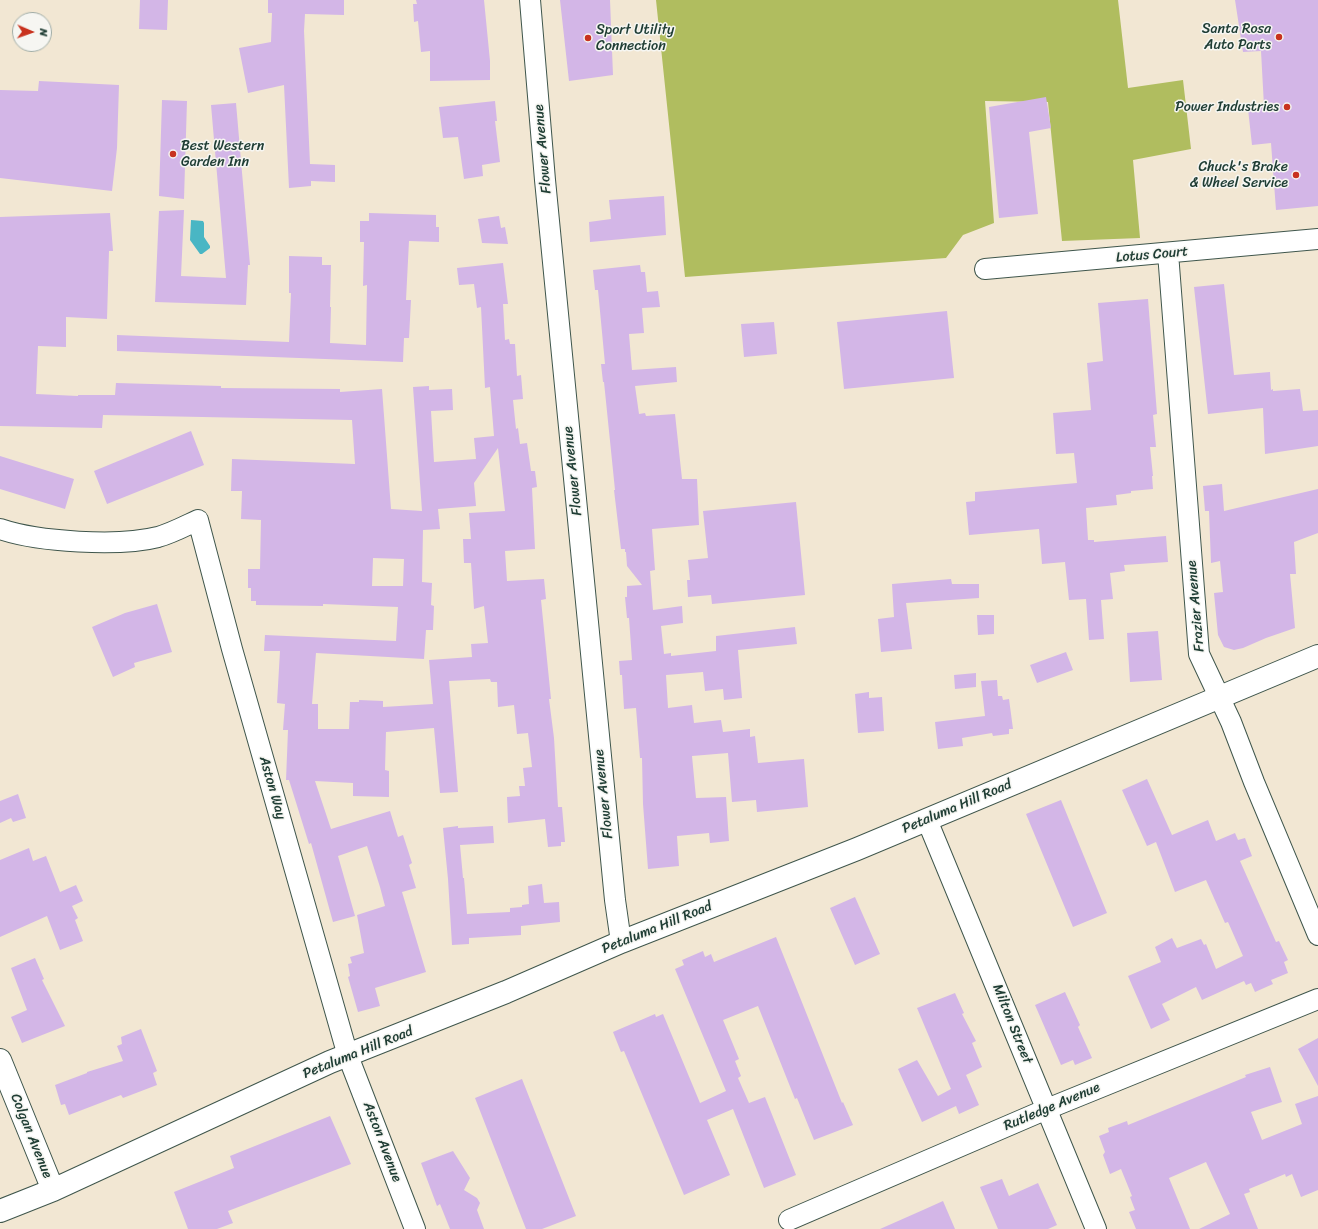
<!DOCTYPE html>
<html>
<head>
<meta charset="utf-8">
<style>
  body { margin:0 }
  #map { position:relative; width:1318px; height:1229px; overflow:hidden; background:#f2e7d3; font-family:Sriracha,sans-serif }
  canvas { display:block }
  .north { position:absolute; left:12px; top:12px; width:40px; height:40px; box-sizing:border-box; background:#f6f6f2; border:1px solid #a0aca6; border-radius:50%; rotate:92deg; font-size:11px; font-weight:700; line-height:16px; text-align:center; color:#1f3d34 }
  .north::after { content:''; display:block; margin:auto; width:14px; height:18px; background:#c8321e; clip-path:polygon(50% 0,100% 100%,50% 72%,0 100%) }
</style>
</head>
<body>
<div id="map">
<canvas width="1318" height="1229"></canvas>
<div class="north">N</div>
</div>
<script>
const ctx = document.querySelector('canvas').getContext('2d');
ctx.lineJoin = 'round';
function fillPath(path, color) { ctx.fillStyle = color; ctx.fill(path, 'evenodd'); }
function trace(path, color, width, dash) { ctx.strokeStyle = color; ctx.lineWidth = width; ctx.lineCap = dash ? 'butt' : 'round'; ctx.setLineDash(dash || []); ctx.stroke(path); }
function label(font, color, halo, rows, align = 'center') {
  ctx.font = font + ' Sriracha,sans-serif'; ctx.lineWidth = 3; ctx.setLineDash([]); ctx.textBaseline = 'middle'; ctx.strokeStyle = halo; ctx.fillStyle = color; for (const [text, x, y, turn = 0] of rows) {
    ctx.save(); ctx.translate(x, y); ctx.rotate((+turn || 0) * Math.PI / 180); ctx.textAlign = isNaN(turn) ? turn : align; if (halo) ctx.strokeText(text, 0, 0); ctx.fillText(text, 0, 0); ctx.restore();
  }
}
fillPath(new Path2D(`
  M656 0H1118L1128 88 1183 80 1191 149 1133 160 1140 238 1062 241 1048 102 985 101 994 223 963 235 946 258 685 277Z`), '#b0bd5f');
fillPath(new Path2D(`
  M191 220 203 221 204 223V237L210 246V248L202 254H200L190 240Z`), '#49b6c4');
fillPath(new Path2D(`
  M140 0H168L167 30 139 29Z
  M268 0H344V15L305 14 304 31 310 164 335 165V182L311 181V186L289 188 284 85 248 93 239 48 271 42 272 13H268Z
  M416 0H484L490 61V80L430 81V51L421 52 418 21 414 22 413 4H417Z
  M560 0H610L613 75 569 81Z
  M1235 0H1318V206L1276 210 1271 143 1252 145 1248 109 1264 106 1261 51 1243 52Z
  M39 81 119 85 117 148 112 191 0 178V90L38 91Z
  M1046 97 1051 128 1029 132 1038 214 999 218 989 107Z
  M162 100 187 101 184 199 159 196Z
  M495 101 497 121H495L500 162 482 165 483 176 464 179 458 137 443 138 439 107Z
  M236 103 250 265H248L246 305 155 302 159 211 184 210 181 276 226 278 211 105Z
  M664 196 666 235 590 242 589 222 611 219 609 200Z
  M110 213 113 251H109L107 319 66 317V347L38 346 36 394 78 396V395H115L116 383 221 386V388L340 389V392L382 389 391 509 422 511 413 387 429 386V390L452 389 453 410 431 411 434 462 476 459 474 438 494 436 490 387 485 388 481 307 477 308 474 284 459 285 457 268 503 263 508 304H503L505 340 509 339 510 344H515L517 376 521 375 523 399 513 400 516 429 518 428 520 444 527 443 531 471H535L537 487 532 488 535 549 505 551 507 581 544 579 546 599 541 600 551 699H549L554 738 558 807H562L565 842H561V846L548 847 545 819 508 823 507 797 520 796 519 786H525L523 768 532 767 528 733 517 734 514 705 498 707 497 682H491L490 679 449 681 458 792 440 793 434 728 386 732 385 770 389 771V797L353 796V783L315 781 331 829 390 811 398 837 403 835 412 863 409 865 416 888 402 892 426 972 375 988 380 1006 358 1012 348 977 350 976 348 964 352 963 350 957 364 953 357 915 385 906 380 887 367 846 338 856 355 916 333 922 311 843 309 844 289 780H286L288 730H283L285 704 277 703 280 651H264L265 635 396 641 398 607 323 604V606L256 605V601H251V588H248V569H260L261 520 241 519 242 491H231L232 459 355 464 352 420 103 415 102 428 0 426V217ZM498 448 505 511 469 513 471 539H463L464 563H471L474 609 484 606 488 643 471 644 472 657 429 660 433 704 383 707V701L359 700V702H350L349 729H318V704H312L316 653 424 659 426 630H433L434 606 431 605 432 583 422 582 423 530 440 529 438 509 476 506 474 483ZM373 558 404 559 403 586H372Z
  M369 213 436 215V227H439V242L409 241 406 300H411L409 338H404L403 362 117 351V335L289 342 291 293H289V256L322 257V265H331L330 307H331L330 343 366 345 367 285 363 286 364 242H360V221H369Z
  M499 216 501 228 505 227 508 244 482 243 478 219Z
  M640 265 641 272H645L647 292 658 291 660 307 642 308 644 333 629 334 632 370 676 367 677 382 635 386 639 414 645 413 646 416 675 414 682 479H697L699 525 652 529 655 570 650 571 653 610 682 606 683 623 661 626 664 654 671 653V656L716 651V636L795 627 797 644 738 650 742 698 724 700 723 689 705 691 703 672 666 675 668 708 692 705 694 723 721 720 723 732 750 729V737L755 736 758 763 804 759 808 807 757 812 756 800 732 802 728 753 692 756 696 798 726 797 729 841 710 843 709 833 677 836 679 866 648 869 643 804 642 758H640L636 708 624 709 622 675H620L619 661 632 660 629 618H627L625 597H627V586L642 585 627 566 626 552H625V549H621L614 490H615L604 382H603L601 364H605L598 290H595L593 270Z
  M1224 284 1234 375 1270 372 1271 390 1273 389V391L1300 389 1303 411 1318 410V446L1265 454 1263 408 1208 414 1194 287Z
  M1148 299 1157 414 1153 415 1156 447H1150L1153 476H1152L1153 489 1131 491V493L1116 495 1117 505 1086 508 1088 540H1094V542L1166 536 1168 562 1124 565 1125 571 1110 573 1113 599 1101 600 1104 639 1089 640 1086 599 1069 600 1065 562 1042 564 1039 529 969 535 966 502 975 501V492L1077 483 1074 453 1056 454 1053 413 1091 410 1087 363 1103 361 1098 303Z
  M947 311 954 378 844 389 837 322Z
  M774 322 777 354 744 357 741 324Z
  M191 431 204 465 107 504 94 471Z
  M0 456 74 479 65 509 0 489Z
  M1222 484 1224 511 1318 489V533L1294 542 1296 574H1290L1295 628 1266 638 1243 648 1234 650 1224 647 1218 635 1214 593 1223 592 1220 561 1211 563 1209 511H1205L1203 486Z
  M796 502 805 595 712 604 711 595 688 597 687 580H690L688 560 708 558 703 511Z
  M951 579 952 584H979V598L906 603 912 649 881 652 878 619 894 617 892 584Z
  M157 604 172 652 134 663 135 667 113 677 92 627 125 613Z
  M977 615H994V634L978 635Z
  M1158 631 1162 680 1130 682 1127 633Z
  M1066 652 1073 670 1037 683 1030 665Z
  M976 673V687L955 689 954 675Z
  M997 680 998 696H1002L1003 700 1009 699 1013 729H1009V734L993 736 992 733 962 738 963 746 938 749 935 722 985 716 981 681Z
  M869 692V698L882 697 884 731 858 733 855 694Z
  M1147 779 1172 835 1208 820 1216 841 1235 833 1238 840 1245 838 1252 856 1240 861 1276 942 1279 941 1288 960 1284 962 1288 973 1271 980 1273 984 1255 992 1251 983 1246 985 1244 981 1202 1000 1196 987 1162 1004 1170 1020 1151 1029 1128 976 1161 962 1155 947 1172 938 1177 948 1201 939 1204 945 1206 944 1216 969 1243 956 1228 922 1225 923 1206 880 1175 892 1156 842 1147 846 1122 790Z
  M18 794 26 818 13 822 11 818 0 823V801Z
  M1061 800 1107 913 1073 927 1026 814Z
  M458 826V828L493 826 494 843 460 845 463 878H464L467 914 510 912V908L522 907V905L529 904 528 886 542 884 544 903 559 902 560 922 521 926V935L469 938V944L452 945 448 879 443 828Z
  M29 848 33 861 46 856 60 892 76 885 83 901 72 906 78 918 75 920 83 941 60 950 47 916 0 937V860Z
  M855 897 880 954 855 965 830 908Z
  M776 937 842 1103 843 1102 853 1125 814 1140 797 1098 795 1099 758 1006 723 1020 739 1059 735 1061 741 1076 738 1078 749 1103 765 1097 796 1175 764 1188 733 1109 707 1120 730 1175 684 1195 624 1051 621 1052 613 1032 655 1014 656 1017 663 1014 700 1103 726 1091 675 969 684 965 682 960 703 951 705 957 711 954 714 962Z
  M35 958 44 979 42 980 65 1026 22 1043 11 1017 27 1010 11 968Z
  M1065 992 1080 1025 1078 1027 1092 1058 1075 1065 1073 1060 1061 1065 1035 1005Z
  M955 993 964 1013 962 1014 976 1041 972 1043 982 1067 966 1075 979 1105 959 1114 956 1106 922 1122 898 1069 917 1060 938 1096 951 1089 917 1008Z
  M141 1029 157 1071 153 1073 157 1085 123 1098 121 1095 69 1115 65 1104 61 1105 55 1085 87 1073V1072L123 1061 117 1046 122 1044 121 1037Z
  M1318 1038V1086L1298 1049Z
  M1270 1067 1282 1102 1251 1112 1262 1140 1302 1124 1295 1104 1318 1096V1190L1301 1197 1292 1174 1286 1177 1285 1174 1249 1189 1250 1192 1244 1194 1258 1229H1199L1230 1214 1206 1162 1169 1178 1190 1229H1136L1129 1212 1135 1210 1130 1197 1132 1196 1121 1169 1110 1174 1103 1155 1105 1152 1099 1136 1109 1132 1108 1128 1127 1121 1128 1125 1246 1077 1245 1075Z
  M522 1079 576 1216 542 1229H526L475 1098Z
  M330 1116 351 1164 228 1211 233 1223 217 1229H188L174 1192 234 1168 230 1156Z
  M453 1151 470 1178 464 1190 477 1198 480 1203 477 1210 484 1229H450L440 1204 437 1206 421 1163Z
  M1002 1179 1009 1196 1038 1183 1057 1225 1048 1229H998L980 1187Z
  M943 1201 955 1229H880L923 1210Z`), '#d3b6e7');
const minor = new Path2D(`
  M530 0 545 180 615 900 621 942
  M1168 253 1199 654 1231 722 1254 782 1318 935
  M985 269 1318 239
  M0 529C38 542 119 547 158 537 172 533 185 526 198 520L232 649 348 1056 415 1229
  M927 820 1096 1229
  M789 1220 1047 1109 1318 999`);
const major = new Path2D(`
  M0 1060 53 1190
  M0 1211 53 1190 330 1062 506 992 621 942 857 849 1318 656`);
trace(minor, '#3f564c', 22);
trace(major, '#3f564c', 24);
trace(minor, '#fff', 20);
trace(major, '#fff', 22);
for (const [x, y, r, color] of [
  [1279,37,4,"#c8321e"],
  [588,38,4,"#c8321e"],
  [1287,107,4,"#c8321e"],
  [173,154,4,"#c8321e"],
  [1296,175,4,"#c8321e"]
]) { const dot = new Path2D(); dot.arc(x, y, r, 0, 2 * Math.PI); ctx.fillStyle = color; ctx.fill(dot); trace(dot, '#f6f6f2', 1.5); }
label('14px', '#1f3d34', '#f6f6f2', [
  ["Santa Rosa",1271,29],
  ["Auto Parts",1271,45],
  ["Sport Utility",596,30,"left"],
  ["Connection",596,46,"left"],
  ["Power Industries",1279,107],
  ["Best Western",181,146,"left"],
  ["Garden Inn",181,162,"left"],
  ["Chuck's Brake",1288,167],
  ["& Wheel Service",1288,183]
], 'right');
label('14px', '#1f3d34', '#f6f6f2', [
  ["Flower Avenue",543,149,-95],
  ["Lotus Court",1152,255,-5],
  ["Flower Avenue",573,471,-96],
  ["Frazier Avenue",1196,606,-95],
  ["Aston Way",272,788,74],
  ["Flower Avenue",604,794,-96],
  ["Petaluma Hill Road",957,807,-23],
  ["Petaluma Hill Road",657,928,-22],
  ["Milton Street",1012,1024,68],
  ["Petaluma Hill Road",358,1053,-22],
  ["Rutledge Avenue",1052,1107,-23],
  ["Colgan Avenue",31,1136,68],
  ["Aston Avenue",382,1142,69]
]);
</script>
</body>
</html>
